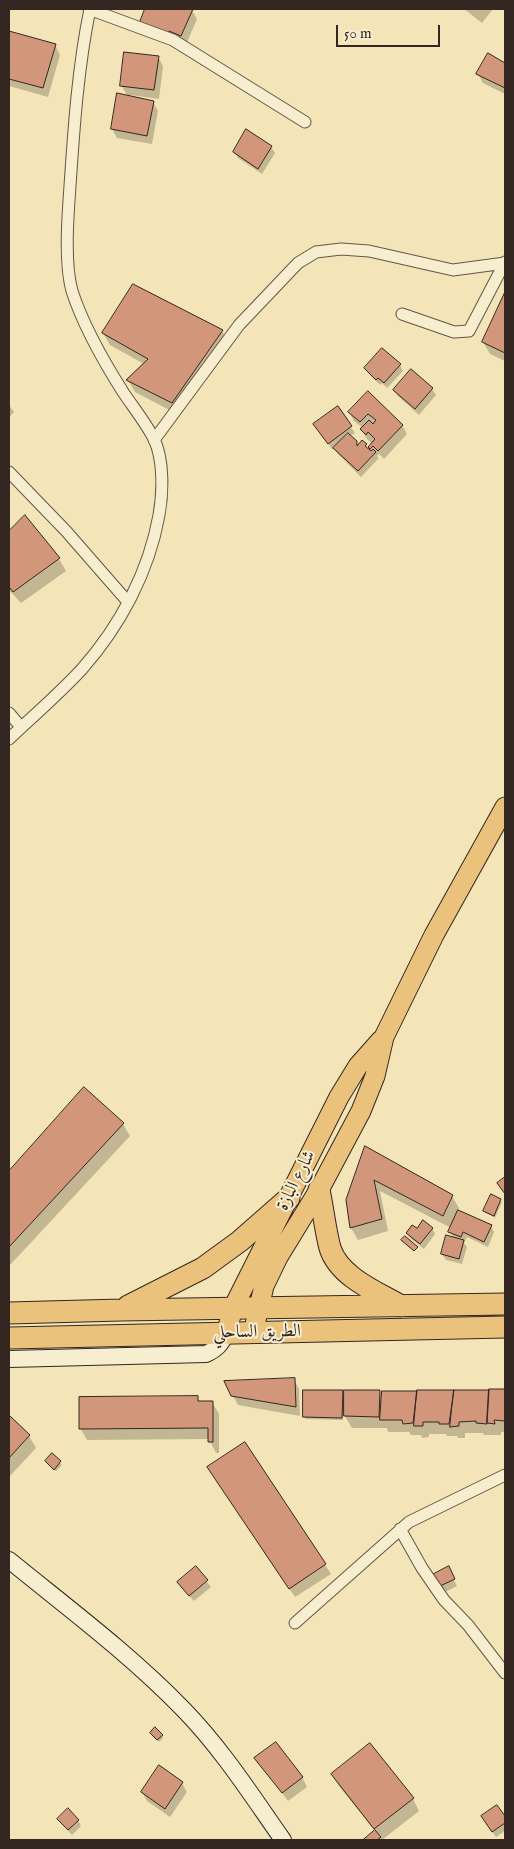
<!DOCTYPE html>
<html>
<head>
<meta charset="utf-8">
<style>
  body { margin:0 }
  #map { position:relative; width:514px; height:1849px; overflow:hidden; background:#f3e5b7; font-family:"IM FELL English",serif }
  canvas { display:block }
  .frame { position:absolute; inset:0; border:10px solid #342620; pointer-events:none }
  .scale { position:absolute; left:336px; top:25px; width:104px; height:22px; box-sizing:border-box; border:2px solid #342620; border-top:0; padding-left:6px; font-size:15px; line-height:18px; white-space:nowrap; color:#342620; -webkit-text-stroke:4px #f7eed0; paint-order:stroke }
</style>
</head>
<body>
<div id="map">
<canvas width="514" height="1849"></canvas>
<div class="frame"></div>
<div class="scale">50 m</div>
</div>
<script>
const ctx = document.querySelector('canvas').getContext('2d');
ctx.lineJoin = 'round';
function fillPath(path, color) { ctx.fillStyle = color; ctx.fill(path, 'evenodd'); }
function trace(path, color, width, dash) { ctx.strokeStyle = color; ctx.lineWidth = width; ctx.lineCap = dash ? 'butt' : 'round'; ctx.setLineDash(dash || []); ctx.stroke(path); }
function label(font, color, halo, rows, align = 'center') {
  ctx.font = font + ' "IM FELL English",Amiri,serif'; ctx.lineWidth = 4; ctx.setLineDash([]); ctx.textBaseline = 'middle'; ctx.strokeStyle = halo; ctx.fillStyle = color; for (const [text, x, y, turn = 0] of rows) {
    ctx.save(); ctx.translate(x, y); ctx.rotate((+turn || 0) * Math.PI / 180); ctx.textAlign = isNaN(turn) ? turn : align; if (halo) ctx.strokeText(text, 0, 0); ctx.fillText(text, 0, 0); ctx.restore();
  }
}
fillPath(new Path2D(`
  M147 9 192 10 197 19 186 45 141 22Z
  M464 9H493L482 23Z
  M9 32 55 45 60 55 48 97 9 86Z
  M489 55 505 64V94L483 83 478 74Z
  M158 57 163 66 159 99 130 95 129 97 153 102 158 111 152 144 117 138 112 129 128 97 121 85Z
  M271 147 275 153 262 174 238 158 235 152Z
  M505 295V361L490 354 483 342Z
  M222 331 229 343 179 415 135 392 128 380 144 364 110 345 103 333Z
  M400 365 403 371 387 388 382 383 380 385 369 374 365 368Z
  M411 371 432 389 436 395 419 415 398 396 394 390Z
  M368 393 402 425 407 434 384 459 379 454 377 456 379 458 361 477 338 454 334 448 332 449 318 430 337 408 355 433 350 436 358 446 362 442 368 449 372 444 367 439 362 430 363 428 354 421 349 412Z
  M9 405 14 412 9 417Z
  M24 517 59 559 66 571 21 603 9 590V532Z
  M84 1089 123 1124 130 1136 11 1264H9V1172Z
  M365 1148 452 1196 459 1208 458 1211 491 1226 494 1232 488 1247 467 1237 464 1243 467 1247 462 1264 446 1260 442 1254 454 1238 450 1232 451 1228 380 1191 388 1231 358 1240 351 1228 347 1200Z
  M500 1200 502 1202 495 1218 486 1213 484 1211Z
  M432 1228 435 1234 424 1249 411 1239 407 1233Z
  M294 1380 299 1389 300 1416 238 1405 233 1396Z
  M505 1390V1432H501V1435H484L483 1433H465V1438H458L457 1436H447L446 1434H429V1437L422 1438 421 1435H411L409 1432H388L387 1428H352L343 1413V1420L306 1419 304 1417 342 1391 345 1396 379 1391 383 1397V1392Z
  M197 1397 200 1402H212L219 1414V1453H216L209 1439 87 1440 80 1428Z
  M9 1417 29 1436 36 1448 9 1477Z
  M245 1444 331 1574 295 1597 214 1476Z
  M52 1455 62 1465 56 1471 46 1462Z
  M196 1568 211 1587 194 1601 182 1588Z
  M448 1568 457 1586 443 1593 440 1587Z
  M153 1736H162L163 1738 159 1742Z
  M256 1758 302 1777 307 1787 288 1801Z
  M332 1775 413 1799 419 1811 382 1840H365L375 1831 339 1786Z
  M182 1783 187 1792 170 1817 147 1801 142 1792Z
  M497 1807 505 1818V1831L496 1837 486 1823Z
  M58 1819 78 1820 81 1826 72 1835Z`), '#0003');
const building = new Path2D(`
  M145 9H193L181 36 169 31 168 34 140 22Z
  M9 31 56 44 43 88 9 79Z
  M124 52 159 56 154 90 120 86Z
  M488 53 505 63V88L476 74Z
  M117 93 154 101 147 136 111 129Z
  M246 129 272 146 258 169 233 152Z
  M133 284 223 330 172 403 126 380 148 359 102 333Z
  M505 292V353L482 342Z
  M382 348 401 364 384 383 378 378 376 380 364 368Z
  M411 369 433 388 415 409 393 390Z
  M368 391 403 425 378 451 373 446 370 449 368 447 375 439 368 432 366 435 360 429 369 420 373 424 376 420 368 414 360 422 348 412Z
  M338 406 352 426 328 444 313 424Z
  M348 433 357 441V446L362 440 367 444 365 446 371 451 373 449 376 452 358 471 333 448Z
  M25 515 60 558 13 592 9 587V531Z
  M84 1087 124 1123 9 1247V1171Z
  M365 1146 453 1195 443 1216 374 1180 382 1219 350 1228 346 1200Z
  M505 1177V1194L497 1183Z
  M491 1194 501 1199 494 1216 483 1211Z
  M458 1210 492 1225 484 1242 463 1232 461 1237 448 1232Z
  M423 1220 433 1228 420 1244 406 1233 412 1225 417 1228Z
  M446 1235 464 1240 459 1259 441 1254Z
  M405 1236 418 1247 414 1251 401 1240Z
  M295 1378 296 1407 231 1396 224 1381Z
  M489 1389H505V1421L494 1420 495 1424 487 1423Z
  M303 1390H343L342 1418 303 1417Z
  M344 1390H380L379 1417 344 1416Z
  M417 1390H454L449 1424H439V1422H423V1426H414Z
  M454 1390H489L487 1424 476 1423V1421L459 1422V1426L450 1427Z
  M382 1391H417L413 1423 403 1424 402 1420H380Z
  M198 1396V1401H213V1442H208V1428L79 1429V1397Z
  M9 1415 30 1435 9 1458Z
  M245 1442 326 1564 289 1589 207 1467Z
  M52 1453 61 1461 54 1470 45 1461Z
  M196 1566 208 1580 189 1596 177 1582Z
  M449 1566 455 1579 438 1587 432 1575Z
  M155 1727 163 1735 157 1740 150 1733Z
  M276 1742 303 1777 282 1793 254 1758Z
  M370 1743 414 1798 374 1829 331 1774Z
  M159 1765 183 1782 165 1809 141 1792Z
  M497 1805 505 1816V1823L492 1832 481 1816Z
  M68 1808 79 1820 68 1830 57 1819Z
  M375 1830 381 1837 377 1840H363Z`);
fillPath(building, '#d2967b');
trace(building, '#342620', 1);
const street = new Path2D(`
  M89 9 173 40 305 122
  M402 314 454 332 469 331 505 262
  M154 440 239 325 298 263 316 252 341 249 369 251 453 270 505 263
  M9 472 66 531 128 602
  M9 713 21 727
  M9 739C33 716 59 694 82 669 120 626 149 572 159 515 163 493 164 460 154 439 146 423 133 407 123 392 104 362 83 325 72 291 64 262 68 215 70 186 74 126 78 67 90 9
  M400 1529 422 1568 444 1600 468 1625 505 1673
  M295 1623 409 1522 505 1475`);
const secondary = new Path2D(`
  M9 1359 206 1354C217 1349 221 1344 226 1334
  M9 1560C68 1608 131 1655 184 1710 222 1749 252 1796 283 1840`);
const primary = new Path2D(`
  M253 1333 264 1286 278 1257 319 1190 361 1111 375 1076 384 1037 434 935 505 807
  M226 1334 233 1308 339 1097 358 1066 381 1040`);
const highway = new Path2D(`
  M319 1190C323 1208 325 1229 330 1248 339 1277 377 1292 401 1306
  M128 1306 203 1268 240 1241 289 1198
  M9 1313 121 1310 505 1304
  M9 1338 505 1327`);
trace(street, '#645646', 13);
trace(secondary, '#342620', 18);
trace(primary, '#342620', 21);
trace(highway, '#342620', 23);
trace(street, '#f7eed0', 11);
trace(secondary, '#f7eed0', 16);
trace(primary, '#eac27c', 19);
trace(highway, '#eac27c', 21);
label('18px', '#342620', '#f7eed0', [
  ["شارع البازة",297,1181,-63],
  ["الطريق الساحلي",257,1333,-1]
]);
</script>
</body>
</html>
